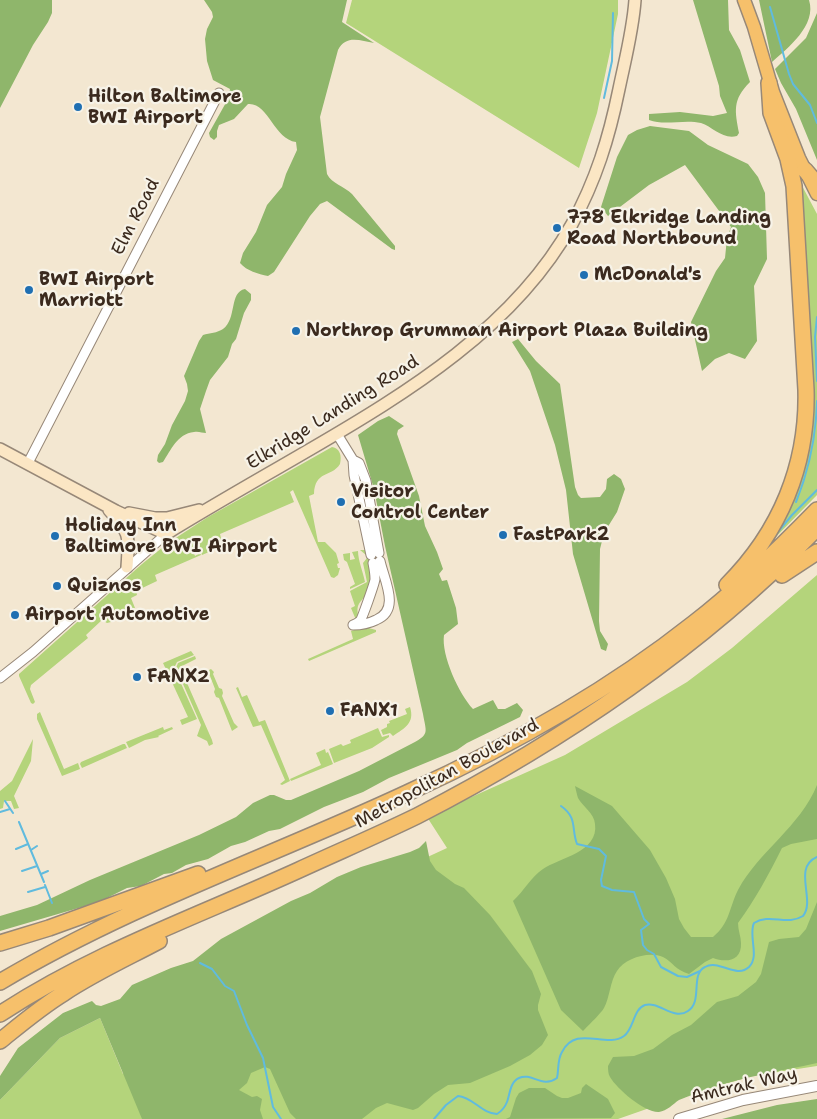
<!DOCTYPE html>
<html>
<head>
<meta charset="utf-8">
<style>
  body { margin:0 }
  canvas { display:block; background:#f3e7d1 }
</style>
</head>
<body>
<canvas width="817" height="1119"></canvas>
<script>
const ctx = document.querySelector('canvas').getContext('2d');
ctx.lineJoin = 'round';
function fillPath(path, color) { ctx.fillStyle = color; ctx.fill(path, 'evenodd'); }
function trace(path, color, width, dash) { ctx.strokeStyle = color; ctx.lineWidth = width; ctx.lineCap = dash ? 'butt' : 'round'; ctx.setLineDash(dash || []); ctx.stroke(path); }
function label(font, color, halo, rows, align = 'center') {
  ctx.font = font + ' "Shantell Sans",sans-serif'; ctx.lineWidth = 4.5; ctx.setLineDash([]); ctx.textBaseline = 'middle'; ctx.strokeStyle = halo; ctx.fillStyle = color; for (const [text, x, y, turn = 0] of rows) {
    ctx.save(); ctx.translate(x, y); ctx.rotate((+turn || 0) * Math.PI / 180); ctx.textAlign = isNaN(turn) ? turn : align; if (halo) ctx.strokeText(text, 0, 0); ctx.fillText(text, 0, 0); ctx.restore();
  }
}
fillPath(new Path2D(`
  M352 0H618V14L597 113 579 168 346 23Z
  M800 182 817 214V495L763 550 803 462Z
  M332 447C340 448 342 456 340 464 331 478 315 470 314 494L309 496 318 542H325L336 553 339 563 337 564 338 568H340L338 575 334 578 331 577 293 490 290 492 294 502 220 534 223 546 202 555 200 551 194 553 195 556 200 553 201 555 155 575 157 581 136 591 137 595 131 598 135 608 120 613 116 610 109 616 111 622 107 623 102 620 86 635 88 638 31 685 30 689 35 702 33 704 31 703 19 676V674L142 564 168 543 208 517Z
  M360 550H366C370 561 375 578 369 590 363 602 354 602 359 618L356 620 351 608 355 606 350 591 367 582 363 563 367 558 366 555Z
  M358 551C358 560 363 572 365 582L350 589V587L355 584 347 562 344 560 343 554 350 553V560L355 559 352 552Z
  M817 575V1066L752 1076 681 1097 618 1119H0V1100L60 1038 100 1018 123 1074 369 884 447 848 427 817 565 755 687 682 732 648Z
  M365 627 376 630V632L309 661 308 659 353 639 351 631Z
  M191 651 194 655 177 662 174 668 197 719 182 725 180 720 188 717 163 663Z
  M195 656 196 659 180 667 212 740 213 744 209 746 207 741 197 736 201 725 176 668 178 663Z
  M211 669 214 672 213 674 219 688 222 689 223 693 222 696 234 723 238 727 232 731 219 698 216 697 214 692 215 689 210 676 206 673 207 671Z
  M238 687 242 697 247 695 259 722 265 720 290 781 282 785 280 784 285 780 261 725 253 727 236 688Z
  M410 707C415 723 405 728 393 736L390 733 383 735 381 730 387 727V724L390 723 389 721 407 714 405 709Z
  M40 712 64 769 78 763 80 769 62 776 37 719V714Z
  M163 727 164 730 172 727 173 729 158 736 159 737 145 740 129 748 126 742Z
  M378 728 382 737 389 735V737L372 748 334 763 329 749 341 744 343 746 351 743 350 740Z
  M33 739 31 761 14 796 19 808 14 809 11 801H4L3 808 0 809V791L12 781Z
  M123 744H125L127 748 82 768 80 764 81 762Z
  M325 749 326 753 328 752 333 764 291 781 290 779 321 765 316 753Z`), '#b4d47b');
fillPath(new Path2D(`
  M0 0H52V13L48 22 33 45 0 108Z
  M204 0H347L342 22 374 43C361 41 346 34 338 50L320 117 327 174C332 184 344 186 352 194L395 246V250L392 249 327 201 320 204 310 216 274 272 268 276C258 274 247 271 240 263L243 253 256 232 267 205 282 187 286 174 297 150 296 142C274 139 268 102 248 104L234 119 219 125 217 131V137L214 140 210 137 209 133 228 99 230 89 213 80 207 61 205 39 207 29 213 17 212 12Z
  M693 0H728L729 30 740 50 750 82C732 100 735 111 739 133L737 136C723 140 713 127 701 123 684 119 665 126 649 120V114L680 112 713 116 727 113 720 96 719 86Z
  M759 0H809C817 25 788 48 772 62Z
  M817 13V160L796 109 781 83 775 69 806 38Z
  M650 126 689 131 708 145 748 164 758 177 765 193 767 259 754 286 757 341 745 359 729 353 715 359 702 371 691 322 716 271 725 258 727 238 731 227 685 165 649 185 608 216 601 207 617 157 628 135 637 130Z
  M245 289 251 294V300L244 313 236 339 232 344 228 357 210 380 206 391 200 409 206 433C202 433 199 431 194 432 177 434 171 450 163 462L159 463 157 461 158 455 165 444 172 425 185 401 188 391 187 384 184 376 199 341 203 335C210 333 217 333 223 329 237 319 229 292 245 289Z
  M518 339 536 361 560 384 575 487 578 495 581 498 600 497 606 489 607 479 614 474 621 479 625 489 617 512 604 533 600 549 599 621 600 631 608 644 606 651 601 649 573 554 566 490 555 445 530 371 512 342Z
  M389 416 404 426 398 430 397 434 419 496 425 526 437 552 443 569 439 574 442 581 447 580 456 608 458 624 444 635C441 655 459 694 473 709L493 700 498 709H505L517 703 523 710 520 717 467 743 457 750 389 778 363 792 324 807 280 829 269 831 245 842 231 846 208 859 186 865 172 873 164 874 141 886 127 888 99 902 0 931V916L37 905 90 880 199 835 236 817 253 803 270 795H274L286 800H291L359 771 413 743C430 734 426 732 423 714L385 546 374 489 358 435 378 421Z
  M817 785V839L791 844 782 848C769 874 755 900 738 923 738 930 741 937 741 943 742 961 726 963 713 958L705 962 689 974C675 970 673 962 663 957 649 951 625 958 617 971 610 981 610 997 604 1008 602 1012 588 1026 583 1031L561 1010 513 901C524 891 531 877 543 869 559 858 599 852 595 824 594 813 583 807 578 798 577 795 576 790 575 786L612 806 650 850 666 878 675 899 679 919 684 928 691 937H713C730 923 729 908 738 890 759 851 800 827 817 785Z
  M426 841 430 861 436 870 455 884 464 888 490 915 532 971 541 994 538 1005V1010L548 1035 542 1045 530 1055 510 1066 470 1083 448 1085 434 1094 418 1108 413 1110 387 1103 376 1108 362 1119H296L290 1113 270 1069 265 1067 251 1073 247 1083 239 1090 252 1097 257 1096 262 1099 260 1110 263 1119H142L100 1018 60 1038 0 1100V1076L18 1048 63 1013 92 1001 96 1005 101 1006 120 999 132 985 171 968 193 961 221 939 291 901 310 893 337 877 361 867 410 852 419 848Z
  M817 902V1063C781 1071 743 1077 708 1089 698 1093 688 1096 679 1100 673 1104 667 1111 659 1112 645 1113 617 1089 610 1077 608 1074 608 1069 608 1066L613 1057 634 1056 653 1049 672 1035 691 1025 717 1002 738 996 756 982 761 974 769 942 779 939 799 937 806 929Z
  M586 1084 608 1099 615 1113 611 1118 506 1119 510 1117 516 1098 519 1093 529 1088H545L557 1096 562 1098H568L581 1093 582 1088Z
  M817 1099V1119H722L777 1105Z`), '#8fb66b');
trace(new Path2D(`
  M770 7 789 74 793 84 810 105 817 123
  M604 98 612 61 613 13
  M817 317 815 337 817 381
  M796 502C809 470 816 436 817 401
  M773 538 792 515 817 490
  M5 801 13 813
  M561 806C578 818 571 829 577 844L599 849 606 856 601 880 602 886 612 890 634 892 644 919 649 924 641 930 643 945 647 950 654 954 661 967 678 976 687 977 700 971
  M0 812 10 809
  M19 822 44 882
  M16 849 28 844
  M31 850 37 846
  M22 871 37 866
  M41 874 48 871
  M45 885 52 903
  M28 892 45 887
  M200 963 212 969 225 986 234 991 247 1025 263 1058 273 1107 281 1119
  M434 1119 446 1105 458 1096C473 1097 482 1114 497 1114 502 1111 505 1107 507 1102 510 1094 510 1082 519 1078 532 1072 542 1089 557 1078 559 1070 557 1060 562 1052 576 1024 606 1049 624 1036 634 1029 633 1009 645 1005 659 1001 674 1021 688 1011 703 1002 690 974 705 967 719 959 736 979 749 967 760 956 748 936 754 923 770 913 787 926 803 916 816 900 792 868 817 857`), '#60bbde', 2);
const minor = new Path2D(`
  M337 434 353 460 354 475 371 555
  M353 460 359 463 366 481 379 553
  M28 463 219 93
  M353 625C361 625 368 624 376 620 401 610 384 580 380 561
  M353 625C356 624 358 623 360 621 362 619 375 582 375 579 375 573 374 568 373 563
  M0 678 33 652 166 534`);
const tertiary = new Path2D(`
  M679 1119 743 1100 817 1086`);
const secondary = new Path2D(`
  M0 449 116 511 166 534C213 505 261 478 309 450 407 393 515 327 572 224 596 180 609 138 619 89 625 60 633 30 635 0
  M109 510C131 535 129 535 127 567
  M129 513 155 518H167L199 510`);
const primary = new Path2D(`
  M744 0 754 27 773 92 799 158 817 194`);
const motorway = new Path2D(`
  M805 170 817 184
  M782 575 817 552
  M727 585C780 532 808 465 806 390L794 186 788 159 771 113 769 83
  M0 943 49 928 198 874
  M0 982C129 905 272 856 407 793 508 747 607 692 694 623 738 589 778 550 817 510
  M0 1014C93 953 198 916 299 870 338 852 378 835 417 816 561 742 705 645 817 528
  M0 1041C21 1024 41 1007 64 993 94 973 127 958 159 941`);
trace(minor, '#978878', 11);
trace(tertiary, '#978878', 12);
trace(secondary, '#978878', 14);
trace(primary, '#978878', 15);
trace(motorway, '#978878', 18);
trace(minor, '#fff', 9);
trace(tertiary, '#fff', 10);
trace(secondary, '#fbe6c4', 11);
trace(primary, '#f6c06b', 12);
trace(motorway, '#f6c06b', 15);
for (const [x, y, r, color] of [
  [78,107,5,"#1f6fb2"],
  [557,228,5,"#1f6fb2"],
  [584,275,5,"#1f6fb2"],
  [29,290,5,"#1f6fb2"],
  [296,331,5,"#1f6fb2"],
  [341,502,5,"#1f6fb2"],
  [503,535,5,"#1f6fb2"],
  [55,536,5,"#1f6fb2"],
  [57,586,5,"#1f6fb2"],
  [15,615,5,"#1f6fb2"],
  [137,677,5,"#1f6fb2"],
  [330,711,5,"#1f6fb2"]
]) { const dot = new Path2D(); dot.arc(x, y, r, 0, 2 * Math.PI); ctx.fillStyle = color; ctx.fill(dot); trace(dot, '#f7f3e8', 2); }
label('bold 18px', '#3b2a1e', '#f7f3e8', [
  ["Hilton Baltimore",88,97],
  ["BWI Airport",88,118],
  ["778 Elkridge Landing",567,218],
  ["Road Northbound",567,239],
  ["McDonald's",594,275],
  ["BWI Airport",39,280],
  ["Marriott",39,301],
  ["Northrop Grumman Airport Plaza Building",306,331],
  ["Visitor",351,492],
  ["Control Center",351,513],
  ["Holiday Inn",65,526],
  ["Baltimore BWI Airport",65,547],
  ["FastPark2",513,535],
  ["Quiznos",67,586],
  ["Airport Automotive",25,615],
  ["FANX2",147,677],
  ["FANX1",340,711]
], 'left');
label('18px', '#3b2a1e', '#f7f3e8', [
  ["Elm Road",136,217,-63],
  ["Elkridge Landing Road",333,413,-32],
  ["Metropolitan Boulevard",447,774,-29],
  ["Amtrak Way",744,1086,-13]
]);
</script>
</body>
</html>
